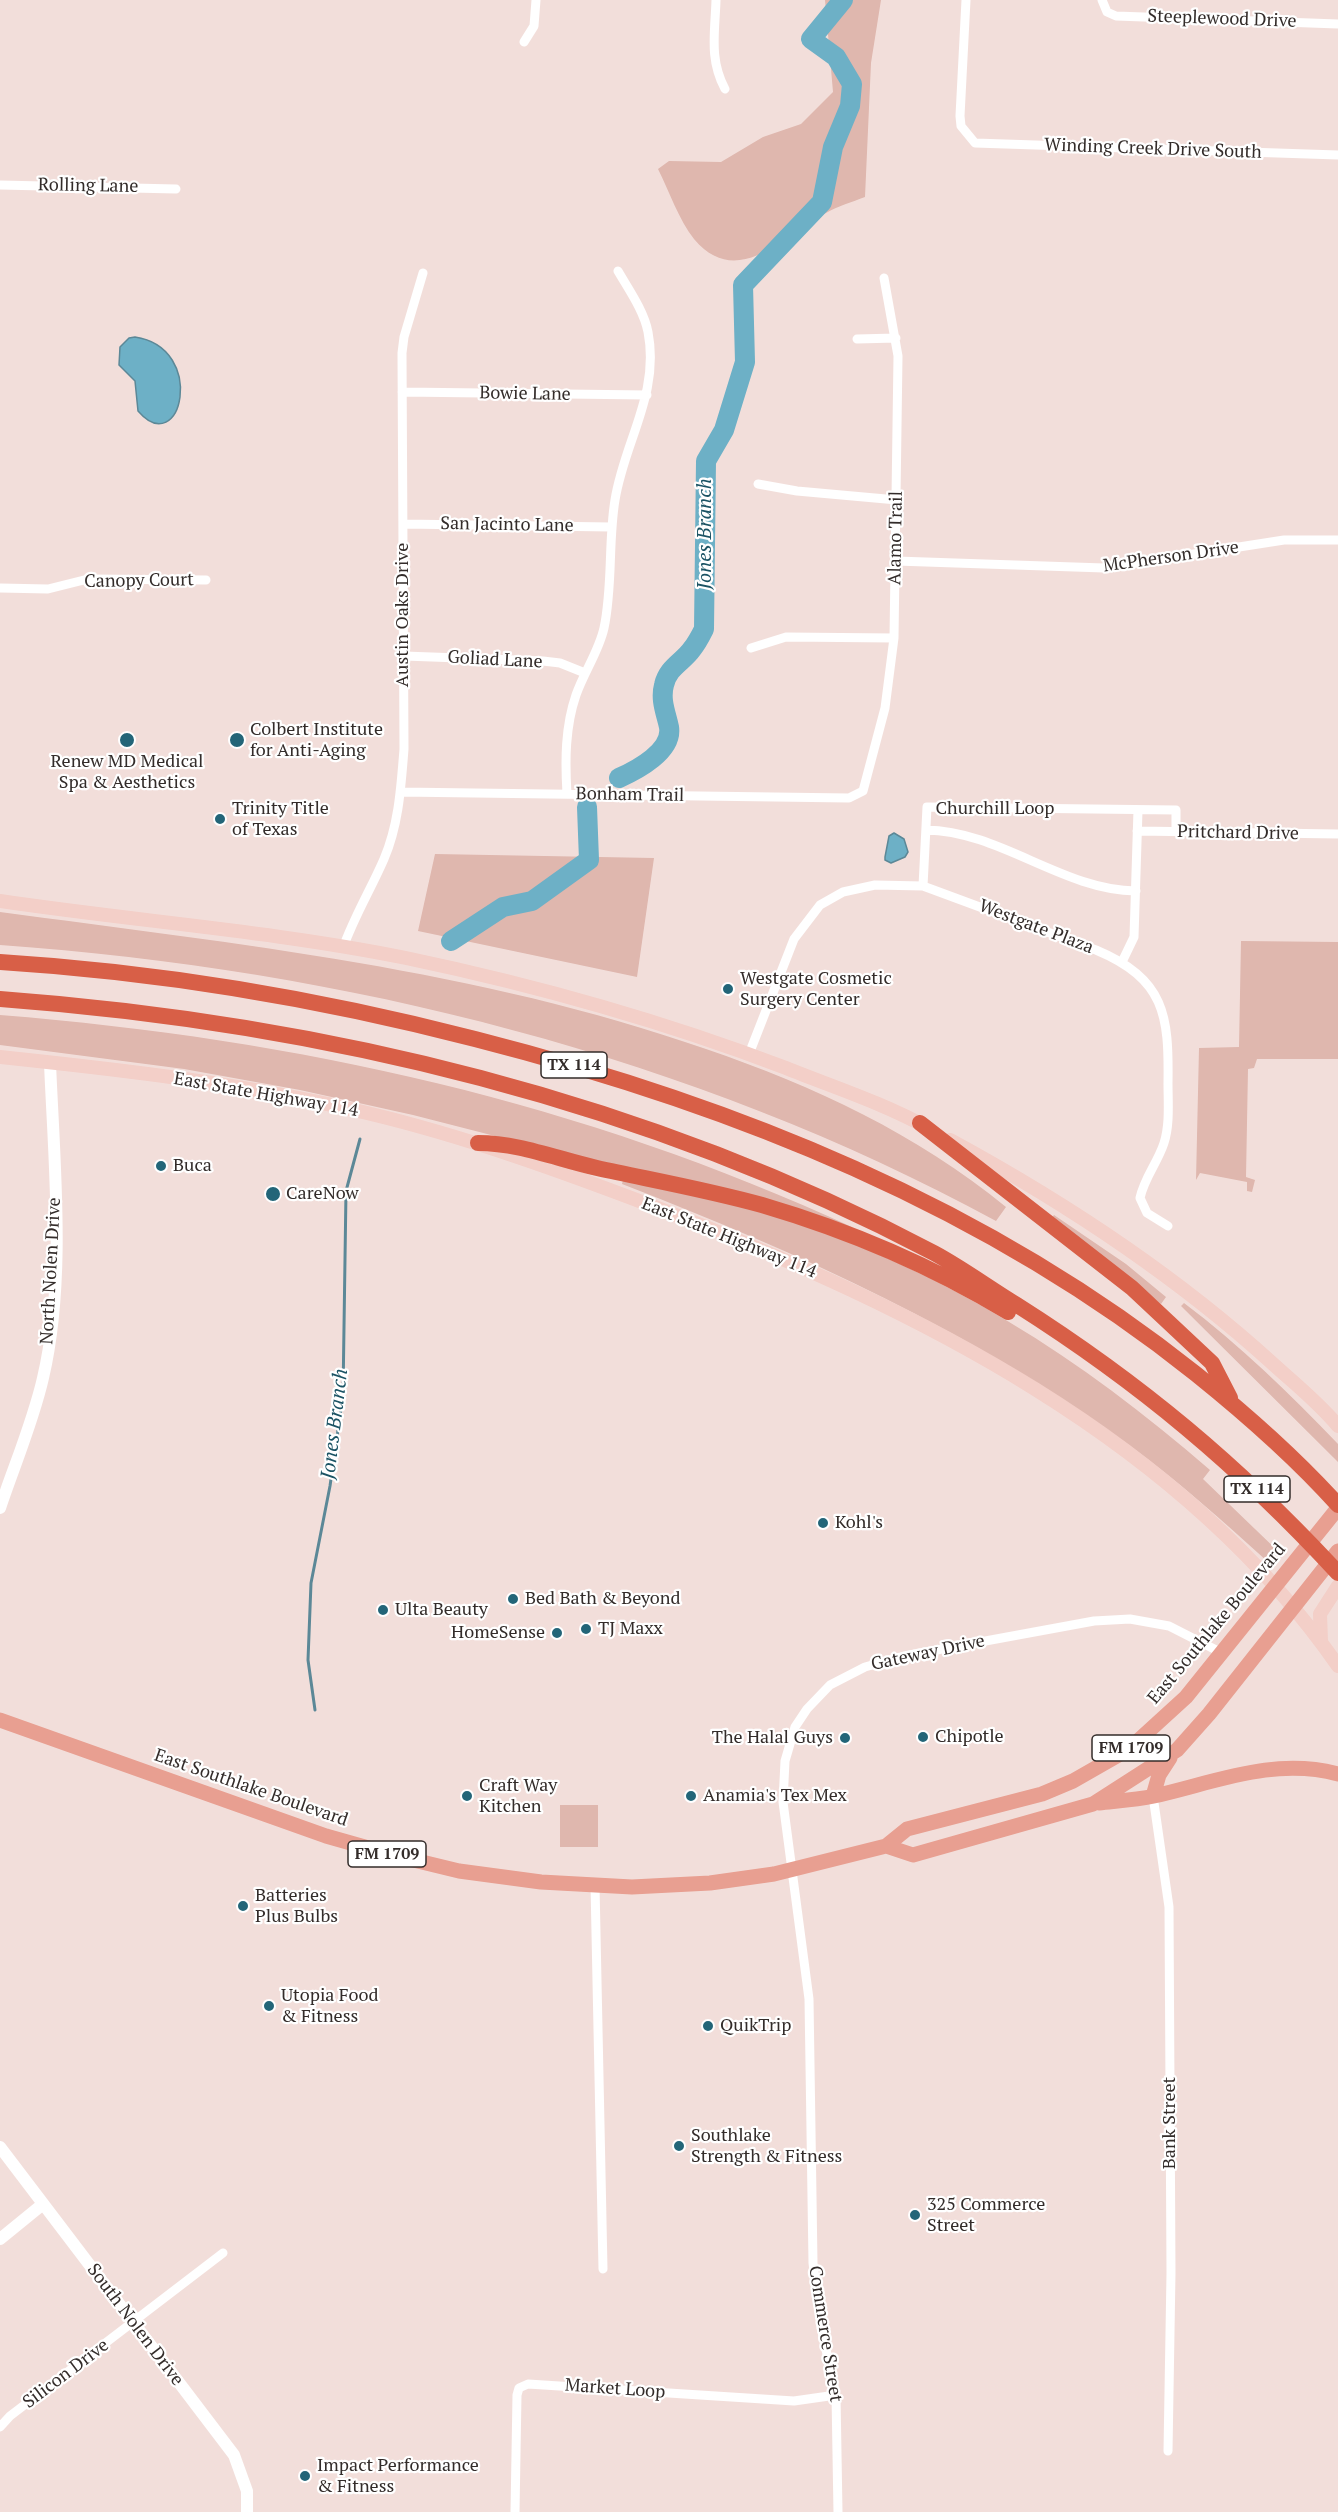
<!DOCTYPE html>
<html>
<head>
<meta charset="utf-8">
<style>
  body { margin:0 }
  canvas { display:block; background:#f2deda }
</style>
</head>
<body>
<canvas width="1338" height="2512"></canvas>
<script>
const ctx = document.querySelector('canvas').getContext('2d');
ctx.lineJoin = 'round';
function fillPath(path, color) { ctx.fillStyle = color; ctx.fill(path, 'evenodd'); }
function trace(path, color, width, dash) { ctx.strokeStyle = color; ctx.lineWidth = width; ctx.lineCap = dash ? 'butt' : 'round'; ctx.setLineDash(dash || []); ctx.stroke(path); }
function label(font, color, halo, rows, align = 'center') {
  ctx.font = font + ' "PT Serif",serif'; ctx.lineWidth = 4.5; ctx.setLineDash([]); ctx.textBaseline = 'middle'; ctx.strokeStyle = halo; ctx.fillStyle = color; for (const [text, x, y, turn = 0] of rows) {
    ctx.save(); ctx.translate(x, y); ctx.rotate((+turn || 0) * Math.PI / 180); ctx.textAlign = isNaN(turn) ? turn : align; if (halo) ctx.strokeText(text, 0, 0); ctx.fillText(text, 0, 0); ctx.restore();
  }
}
fillPath(new Path2D(`
  M825 0H881L871 63 865 197C852 202 838 206 826 213 784 235 738 291 694 239 679 220 669 191 658 169L669 161 721 162 763 137 801 124 833 92Z
  M435 854 654 858 637 977 418 931Z
  M0 912C238 944 477 969 706 1049 814 1086 917 1134 1006 1207L996 1221C694 1056 342 969 0 945Z
  M1241 941 1338 942V1059H1257L1254 1068 1248 1069 1246 1177 1255 1180 1252 1192 1247 1191V1182L1200 1173 1196 1180 1199 1048 1239 1047Z
  M0 1015C299 1039 582 1102 854 1228L413 1115 300 1090 184 1069 0 1045Z
  M623 1180C676 1191 730 1202 782 1218 946 1271 1081 1358 1210 1470L1203 1479 1282 1555 1278 1561 1268 1562C1223 1521 1178 1481 1129 1445 974 1332 800 1253 622 1184Z
  M1054 1215 1126 1264 1166 1297 1161 1304 1050 1220Z
  M1184 1303C1240 1345 1290 1394 1338 1444V1462L1181 1306Z
  M560 1805H598V1847H560Z`), '#dfb7ae');
const water = new Path2D(`
  M135 337C208 348 181 461 138 411L135 381 119 365 120 347 129 338Z
  M894 833 904 839 908 852 905 857 891 863 885 860V857L889 836Z`);
fillPath(water, '#6db0c6');
trace(water, '#5c8897', 1.5);
trace(new Path2D(`
  M315 1710 308 1660 311 1583 330 1486 343 1395 346 1191 360 1139`), '#5c8897', 3);
trace(new Path2D(`
  M619 778C637 770 673 751 669 727 666 713 660 700 664 685 668 667 683 662 692 649 697 643 701 635 704 629L706 461 724 430 745 362 743 285 822 202 833 147 850 106 852 84 836 57 811 39 843 0
  M451 941 503 907 532 901 589 860 587 807`), '#6db0c6', 20);
trace(new Path2D(`
  M716 0C715 33 709 59 725 89
  M966 0 960 116 961 126 975 143 1338 155
  M1102 0 1107 12 1116 16 1338 24
  M524 42 534 26 536 0
  M0 185 176 189
  M857 339 896 338
  M402 392 647 395
  M758 484 797 491 897 500
  M403 524 611 527
  M896 561 1104 568 1284 540H1338
  M0 588 48 589 88 579 206 580
  M751 648 786 637 894 638
  M404 656 543 661 560 663 585 673
  M400 792 849 798 863 791 885 708 894 638 898 356 884 278
  M567 794C565 761 565 727 576 695 584 672 599 651 604 628 613 586 608 542 615 500 624 442 660 394 648 332 644 311 629 290 618 271
  M926 830C1000 831 1062 890 1136 891
  M1137 831 1338 834
  M923 886 927 807 1176 810V832
  M343 948C354 917 371 889 384 859 399 824 401 786 404 749L402 353 404 337 423 273
  M1122 962 1134 937 1138 810
  M749 1054 794 939 820 905 843 892 875 885 923 886 1096 950C1165 979 1169 1015 1168 1083 1168 1103 1170 1124 1164 1143 1158 1162 1144 1178 1140 1198L1147 1213 1168 1226
  M1153 1796 1169 1907 1171 2273 1168 2451
  M595 1885 603 2269
  M0 2427 10 2416 223 2253
  M515 2512 517 2395 519 2388 528 2384 794 2401 836 2395
  M838 2512 836 2395 821 2327 813 2263 809 1999 783 1802 785 1761 795 1727 807 1709 830 1685 865 1667 904 1656 1094 1621 1130 1619 1169 1626 1220 1652`), '#fff', 9);
trace(new Path2D(`
  M0 1508C14 1466 33 1422 43 1378 66 1280 54 1163 50 1063
  M0 2147 234 2455 247 2491V2512
  M0 2239 43 2204`), '#fff', 12);
trace(new Path2D(`
  M0 901C134 921 273 931 406 958 535 985 663 1021 786 1068 833 1087 883 1103 928 1128
  M0 1057C123 1070 247 1084 367 1113 468 1137 566 1173 663 1210 914 1308 1180 1438 1338 1666
  M950 1140C1066 1203 1174 1274 1272 1363 1295 1384 1318 1402 1338 1426
  M1321 1641 1320 1614 1338 1586`), '#f3cfc8', 14);
trace(new Path2D(`
  M0 1720 326 1836 393 1855 459 1871 541 1882 632 1887 710 1883 774 1874 886 1846 907 1829 1042 1794 1073 1781 1129 1749 1186 1697 1338 1508
  M1153 1796 1159 1775 1170 1758
  M1099 1803C1117 1801 1136 1800 1154 1796 1216 1782 1274 1757 1338 1774
  M886 1846 913 1855 1093 1804 1177 1750 1209 1714 1338 1551`), '#e89f91', 15);
trace(new Path2D(`
  M0 962C161 972 320 999 475 1039 734 1105 986 1206 1196 1374 1247 1415 1294 1456 1338 1505
  M0 999C324 1023 646 1101 934 1253 962 1268 989 1288 1017 1305 1140 1383 1239 1466 1338 1573
  M920 1123 1132 1288 1212 1363 1230 1398
  M478 1143C519 1143 557 1159 597 1168 652 1180 708 1190 762 1205 847 1230 932 1266 1008 1312`), '#d85f47', 16);
for (const [x, y, r, color] of [
  [127,740,8,"#236578"],
  [237,740,8,"#236578"],
  [220,819,6,"#236578"],
  [728,989,6,"#236578"],
  [161,1166,6,"#236578"],
  [273,1194,8,"#236578"],
  [823,1523,6,"#236578"],
  [513,1599,6,"#236578"],
  [383,1610,6,"#236578"],
  [586,1629,6,"#236578"],
  [557,1633,6,"#236578"],
  [923,1737,6,"#236578"],
  [845,1738,6,"#236578"],
  [467,1796,6,"#236578"],
  [691,1796,6,"#236578"],
  [243,1906,6,"#236578"],
  [269,2006,6,"#236578"],
  [708,2026,6,"#236578"],
  [679,2146,6,"#236578"],
  [915,2215,6,"#236578"],
  [305,2476,6,"#236578"]
]) { const dot = new Path2D(); dot.arc(x, y, r, 0, 2 * Math.PI); ctx.fillStyle = color; ctx.fill(dot); trace(dot, '#fff', 2); }
for (const [x, y, w] of [
  [574,1065,66],
  [1257,1489,66],
  [1131,1748,78],
  [387,1854,78]
]) { const box = new Path2D(); box.roundRect(x - w / 2, y - 13, w, 26, 4.5); ctx.fillStyle = '#fff'; ctx.fill(box); trace(box, '#332c2a', 1.5); }
label('bold 16px', '#332c2a', null, [
  ["TX 114",574,1065],
  ["TX 114",1257,1489],
  ["FM 1709",1131,1748],
  ["FM 1709",387,1854]
]);
label('18px', '#332c2a', '#fff', [
  ["Steeplewood Drive",1222,19,2],
  ["Winding Creek Drive South",1153,149,2],
  ["Rolling Lane",88,186,1],
  ["Bowie Lane",525,394,1],
  ["San Jacinto Lane",507,525,1],
  ["Alamo Trail",896,538,-89],
  ["McPherson Drive",1171,557,-8],
  ["Canopy Court",139,581,-1],
  ["Austin Oaks Drive",403,615,-90],
  ["Goliad Lane",495,660,3],
  ["Bonham Trail",630,795,1],
  ["Churchill Loop",995,809],
  ["Pritchard Drive",1238,833,1],
  ["Westgate Plaza",1036,927,21],
  ["East State Highway 114",266,1095,10],
  ["East State Highway 114",729,1238,22],
  ["North Nolen Drive",51,1271,-87],
  ["East Southlake Boulevard",1217,1624,-50],
  ["Gateway Drive",928,1653,-12],
  ["East Southlake Boulevard",251,1788,19],
  ["Bank Street",1170,2123,-90],
  ["South Nolen Drive",135,2325,53],
  ["Commerce Street",825,2334,81],
  ["Silicon Drive",66,2374,-37],
  ["Market Loop",615,2389,4]
]);
label('18px', '#332c2a', '#fff', [
  ["Colbert Institute",250,730],
  ["for Anti-Aging",250,751],
  ["Renew MD Medical",127,762,"center"],
  ["Spa & Aesthetics",127,783,"center"],
  ["Trinity Title",232,809],
  ["of Texas",232,830],
  ["Westgate Cosmetic",740,979],
  ["Surgery Center",740,1000],
  ["Buca",173,1166],
  ["CareNow",286,1194],
  ["Kohl's",835,1523],
  ["Bed Bath & Beyond",525,1599],
  ["Ulta Beauty",395,1610],
  ["TJ Maxx",598,1629],
  ["HomeSense",545,1633,"right"],
  ["Chipotle",935,1737],
  ["The Halal Guys",833,1738,"right"],
  ["Craft Way",479,1786],
  ["Kitchen",479,1807],
  ["Anamia's Tex Mex",703,1796],
  ["Batteries",255,1896],
  ["Plus Bulbs",255,1917],
  ["Utopia Food",281,1996],
  ["& Fitness",281,2017],
  ["QuikTrip",720,2026],
  ["Southlake",691,2136],
  ["Strength & Fitness",691,2157],
  ["325 Commerce",927,2205],
  ["Street",927,2226],
  ["Impact Performance",317,2466],
  ["& Fitness",317,2487]
], 'left');
label('italic 20px', '#1b5364', '#fff', [
  ["Jones Branch",705,534,-90],
  ["Jones Branch",335,1424,-83]
]);
</script>
</body>
</html>
